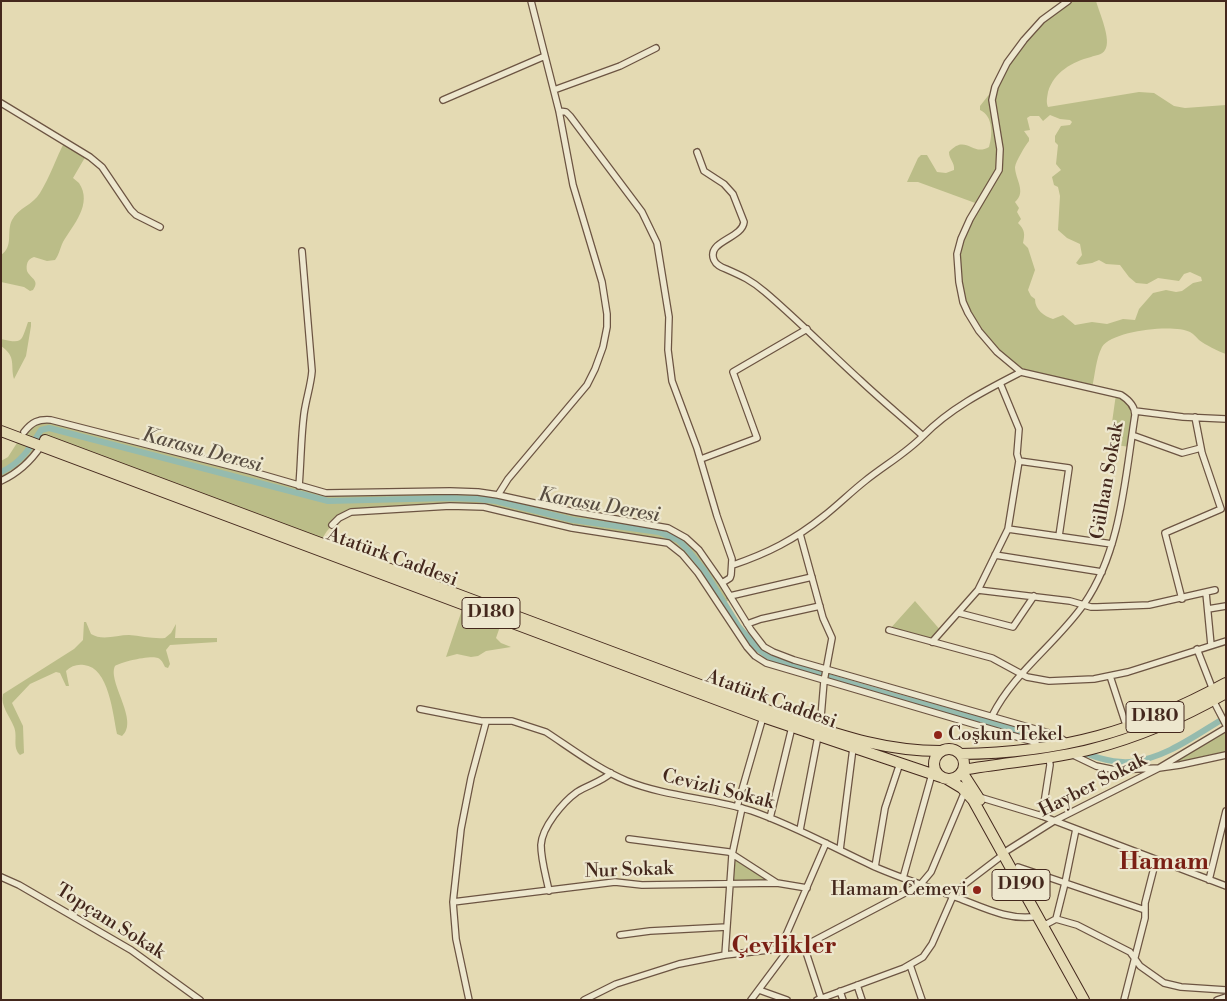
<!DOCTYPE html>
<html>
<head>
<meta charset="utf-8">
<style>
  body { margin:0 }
  #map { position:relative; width:1227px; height:1001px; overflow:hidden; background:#e4dab3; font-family:"Libre Bodoni",serif }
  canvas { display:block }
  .frame { position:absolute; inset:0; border:2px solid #44281d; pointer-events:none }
</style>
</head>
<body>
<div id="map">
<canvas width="1227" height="1001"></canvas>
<div class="frame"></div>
</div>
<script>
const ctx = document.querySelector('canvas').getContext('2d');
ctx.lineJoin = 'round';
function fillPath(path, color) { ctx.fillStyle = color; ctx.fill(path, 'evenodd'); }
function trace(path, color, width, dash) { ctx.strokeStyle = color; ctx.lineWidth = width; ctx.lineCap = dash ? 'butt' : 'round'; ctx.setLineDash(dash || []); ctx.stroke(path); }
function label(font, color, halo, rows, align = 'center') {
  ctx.font = font + ' "Libre Bodoni",serif'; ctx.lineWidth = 4.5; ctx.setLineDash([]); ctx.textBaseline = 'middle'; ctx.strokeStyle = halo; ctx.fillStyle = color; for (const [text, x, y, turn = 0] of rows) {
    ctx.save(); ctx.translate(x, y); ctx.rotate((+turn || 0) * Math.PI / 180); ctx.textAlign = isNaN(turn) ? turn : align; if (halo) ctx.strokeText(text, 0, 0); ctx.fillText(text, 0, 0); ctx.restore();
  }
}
fillPath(new Path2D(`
  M1068 1H1096C1099 12 1112 40 1105 50 1102 55 1096 55 1091 57 1072 62 1054 72 1048 92 1047 98 1046 102 1048 107L1139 92 1154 93 1174 106 1185 108 1226 105V354C1217 351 1206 345 1199 340 1196 337 1194 334 1190 332 1174 324 1113 330 1102 347 1096 358 1095 375 1092 388L1021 372 988 342 963 302 957 254 978 204 918 182H907L918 158 921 155H927L937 172 946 173 954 170C955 162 949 160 949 152 966 133 972 157 989 147 993 134 993 116 980 110V106L995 87 1024 40ZM1050 115 1060 119 1070 120 1072 122 1070 125 1061 126 1055 136V142L1058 145 1056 164 1061 170 1052 177 1054 185 1058 187 1060 196 1058 230 1067 238 1080 244 1082 255 1076 263 1079 265 1092 263 1099 260 1106 264 1120 265 1129 277 1136 283 1147 284 1158 278 1179 281 1184 274 1190 272 1201 277 1202 281 1193 283 1182 291 1176 292 1166 290 1153 293 1139 309 1135 320 1123 319 1107 324 1092 322 1075 325 1063 315 1053 319C1044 316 1035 310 1035 299L1031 296 1028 290 1035 270 1028 248 1023 243C1025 234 1025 230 1018 223L1021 219 1017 212 1019 208 1015 202C1027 192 1015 179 1015 167 1016 161 1025 146 1029 141V138L1024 131 1030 130 1027 118 1030 116H1039L1043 121Z
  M65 141 87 154 73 178C75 180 77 181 79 183 93 204 73 225 63 242 60 248 59 255 55 260L47 261 34 257C27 259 26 265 27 271 31 279 40 280 33 290L30 291 24 287 1 282V255C14 246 6 232 12 220 18 208 33 205 40 193 50 177 56 158 65 141Z
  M28 322H31V326L26 356 14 379C10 365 17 357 1 346V339C23 344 21 342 28 322Z
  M1116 394 1133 406 1130 447 1109 444Z
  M44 419 326 493 460 491 660 526 694 544 731 599 719 606 698 573 668 543 572 528 476 507 356 511C341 517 327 526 321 542L45 440 32 459 1 481V461L8 457 24 432Z
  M915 601 942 632 932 642 889 630Z
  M464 604 503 618 496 638 501 643 511 647 486 651 478 656 471 657 457 654 446 657Z
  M84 622H86L91 634C102 641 117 635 129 635 141 636 153 639 165 638L171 633 176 624 175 638H217V642L170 645 166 650 170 664 168 668 165 667C163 663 162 660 158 658 150 655 121 662 115 666 107 682 140 721 122 736L117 734C113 715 109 667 84 665 77 664 71 666 66 671L69 686H66L60 673 56 672 30 684 12 703 23 726 24 753 20 755C12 747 18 737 14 727 10 716 0 706 3 694L74 649 83 640Z
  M1226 728V755L1159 768Z
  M732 855 777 883 731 884Z`), '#bbbd88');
trace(new Path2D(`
  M1 472C21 463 30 448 41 430L49 428 328 501 450 498 477 499 496 501 573 520 659 532 678 540 688 550 704 570 739 627 757 648 770 658 784 663C871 691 960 713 1047 739 1074 747 1101 764 1130 762 1165 759 1197 734 1226 717`), '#95bbae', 6);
const street = new Path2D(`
  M554 90 620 66 656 48
  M443 100 545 56
  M1 103 90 157 102 167 131 210 136 215 160 227
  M559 111 566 112 570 116 642 212 657 243 669 317 668 350 672 381 697 448 717 516 732 559 731 575 730 578 722 583
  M697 152 704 171 724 184 733 194 744 222C742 239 706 241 714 260 716 265 721 267 726 269 742 276 751 280 765 292 798 320 828 351 860 380 880 399 902 417 923 436 905 454 885 465 865 481 851 492 838 505 824 516 794 540 768 553 733 565
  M1135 411 1183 417 1226 419
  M24 432C32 422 38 419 51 420L250 471 326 493 450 491 478 492 498 495 575 512 668 528 686 538 699 550 722 583 751 630 764 647 773 652 794 660 1056 735 1068 743
  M1132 435 1182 453 1201 448
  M923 436C950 408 986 390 1021 372
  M701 459 757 438 733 372 807 329
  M1019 461 1069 468 1059 536
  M1 481C18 473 31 461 41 446
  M299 486C301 462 301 437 304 414 306 399 311 385 312 371L302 251
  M498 495 508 479 587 385 595 369 603 347 607 327V314L602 282 573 185 559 111 531 1
  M332 525 339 518 351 512 450 506 484 507 572 528 668 543 682 554 698 573 747 647 755 656 766 663 1031 741 1041 747
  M1008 529 1112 544
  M800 534 823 618 832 638 824 681 820 729
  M995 555 1102 572
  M978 590 1070 601 1091 607H1097L1149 605 1215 590
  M1206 593 1211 645
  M730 596 812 577
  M1182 599 1165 533 1221 509 1202 453 1195 417
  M1208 609 1226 606
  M959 613 1013 627 1034 596
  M747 624 761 619 820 606
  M889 630 992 658 1027 677 1049 681 1094 679 1128 672 1226 641
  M932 642 978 590 1008 529 1019 461 1017 454 1019 429 1000 383
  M1197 649 1213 690
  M1110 676 1127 728
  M1213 700 1226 725
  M420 709 481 721H512L546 732C572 749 598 769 627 781 667 797 711 798 752 811 795 826 832 847 873 866 900 878 929 887 958 898 982 907 1011 922 1038 916
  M992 716C1014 672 1056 644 1084 604 1121 551 1125 478 1135 415 1135 406 1129 400 1121 395L1021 372 997 352 979 331 968 313 963 302 959 282 957 254 961 239 970 219 999 170 1000 149 992 100 995 87 1007 63 1024 40 1042 20 1068 1
  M1071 754 1096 766 1115 770 1159 768 1226 728
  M979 797 1042 816 1226 886
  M737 807 763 717
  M1042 816 1050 765 1049 757
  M770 818 792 727
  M800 830 818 736
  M629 839 729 852 777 883
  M840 850 853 748
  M1008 850 1054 821 1159 768 1180 765 1226 755
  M875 867 885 808 900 763
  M1018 867 1145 910
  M1 877 19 885 131 950 200 1000
  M903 878 932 774
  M1209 880 1226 811
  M549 891C546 876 541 860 541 845 542 827 563 802 577 792 588 785 601 782 611 773
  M453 902 615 882 642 885 777 883 807 888
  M1056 919 1065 883 1076 829
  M1043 926 1056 919 1077 925 1130 952 1140 966 1164 983 1181 987 1226 990
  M620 935 650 931 727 927
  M804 946 821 998
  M780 949 826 843
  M725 955 732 855 742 808
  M910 965 922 1000
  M857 985 862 1000
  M759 990 787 1000
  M840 991 843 1000
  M469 1000 456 939 453 902 461 829 471 778 486 722
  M584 1000 616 984 679 964 725 955 804 946 920 885 931 872 965 791
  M751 1000 789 949
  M817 1000 904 968 923 957 932 944 953 896 966 883 1004 854
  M1124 1000 1145 918V903L1156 860
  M1217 1000 1226 997`);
const highway = new Path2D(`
  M1 431 763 717 941 777
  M45 440 794 720C845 737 887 751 941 751
  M934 764a15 15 0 1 1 30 0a15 15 0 1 1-30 0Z
  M960 754C1061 753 1138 731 1226 683
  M963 770C1006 762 1050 760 1092 749 1139 737 1184 717 1226 693
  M962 772 980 800
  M947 779 962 788 973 800 1084 1000`);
trace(street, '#6c5442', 8);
trace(highway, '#44281d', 12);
trace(street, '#ede7ce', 5.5);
trace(highway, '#e4dab3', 10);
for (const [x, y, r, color] of [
  [938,735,5,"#8f2418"],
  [977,890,5,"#8f2418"]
]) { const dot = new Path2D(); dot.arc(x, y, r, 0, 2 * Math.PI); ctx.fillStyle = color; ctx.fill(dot); trace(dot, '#ede7ce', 2); }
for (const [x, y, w] of [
  [491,613,58],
  [1155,717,58],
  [1021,885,58]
]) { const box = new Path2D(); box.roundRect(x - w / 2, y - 15.5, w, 31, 4); ctx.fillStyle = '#ede7ce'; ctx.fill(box); trace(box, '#44281d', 1); }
label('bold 18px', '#44281d', null, [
  ["D180",491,613],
  ["D180",1155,717],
  ["D190",1021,885]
]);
label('19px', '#44281d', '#ede7ce', [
  ["Gülhan Sokak",1108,481,-80],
  ["Atatürk Caddesi",392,558,20],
  ["Atatürk Caddesi",771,700,20],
  ["Hayber Sokak",1093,786,-27],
  ["Cevizli Sokak",718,790,14],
  ["Nur Sokak",629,871,-2],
  ["Topçam Sokak",110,922,32]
]);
label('19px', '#44281d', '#ede7ce', [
  ["Coşkun Tekel",948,735],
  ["Hamam Cemevi",967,890,"right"]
], 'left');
label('italic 20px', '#584d41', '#ede7ce', [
  ["Karasu Deresi",202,451,15],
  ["Karasu Deresi",599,506,10]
]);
label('bold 24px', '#7a1f14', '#ede7ce', [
  ["Hamam",1164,863],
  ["Çevlikler",784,947]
]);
</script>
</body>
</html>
